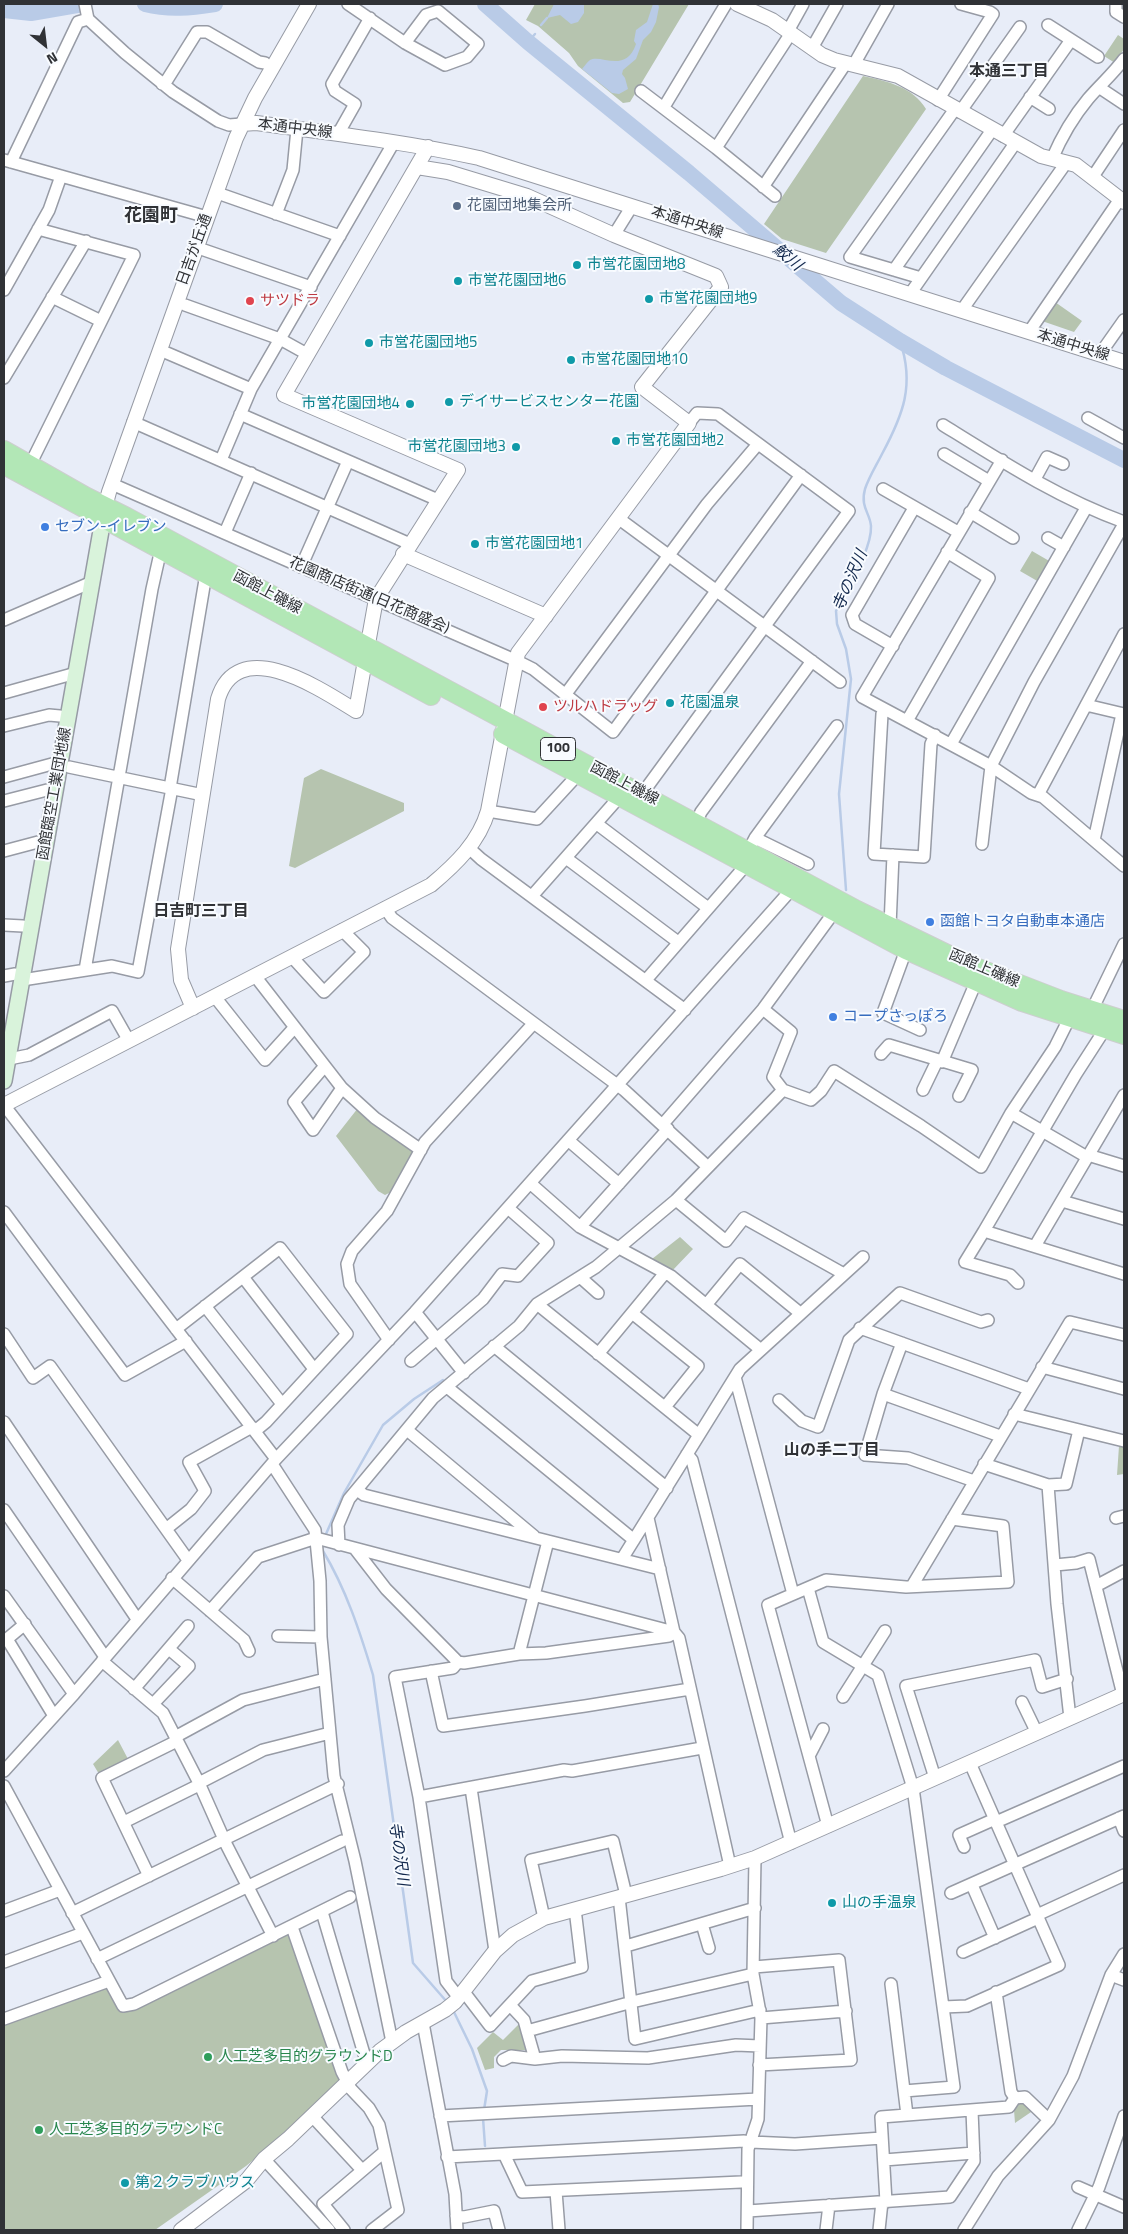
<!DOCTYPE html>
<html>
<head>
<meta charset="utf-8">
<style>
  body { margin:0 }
  #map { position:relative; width:1128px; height:2234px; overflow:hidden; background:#e8edf8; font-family:"Titillium Web",sans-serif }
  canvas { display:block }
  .frame { position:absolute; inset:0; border:5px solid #303236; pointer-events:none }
  .north { position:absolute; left:20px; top:20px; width:50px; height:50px; -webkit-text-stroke:4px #f8fbff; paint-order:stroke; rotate:151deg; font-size:14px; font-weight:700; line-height:20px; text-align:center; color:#303236 }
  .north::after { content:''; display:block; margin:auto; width:18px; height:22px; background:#303236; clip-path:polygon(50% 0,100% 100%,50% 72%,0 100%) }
</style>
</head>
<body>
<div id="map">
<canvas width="1128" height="2234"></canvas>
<div class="frame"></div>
<div class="north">N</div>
</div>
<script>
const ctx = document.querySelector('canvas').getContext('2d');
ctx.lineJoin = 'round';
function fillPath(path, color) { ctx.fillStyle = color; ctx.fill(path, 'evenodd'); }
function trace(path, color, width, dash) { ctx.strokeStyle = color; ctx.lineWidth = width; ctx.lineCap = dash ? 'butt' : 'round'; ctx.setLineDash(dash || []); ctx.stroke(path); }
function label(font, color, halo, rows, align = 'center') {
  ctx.font = font + ' "Titillium Web","Noto Sans JP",sans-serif'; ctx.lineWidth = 4; ctx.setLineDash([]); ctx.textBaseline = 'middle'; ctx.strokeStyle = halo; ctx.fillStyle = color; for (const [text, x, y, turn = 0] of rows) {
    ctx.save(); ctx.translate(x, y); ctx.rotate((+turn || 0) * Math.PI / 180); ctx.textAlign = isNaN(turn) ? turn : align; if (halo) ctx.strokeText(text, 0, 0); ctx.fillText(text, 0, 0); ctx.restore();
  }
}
fillPath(new Path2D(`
  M535 4H689L630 102 623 103 578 66 569 53 538 26 526 20Z
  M1118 35 1124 39V49L1115 63 1104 56Z
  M863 76C887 81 913 87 926 109L826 253 782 239 764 224Z
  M1055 302 1082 321 1074 332 1042 321Z
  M1032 551 1051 562 1039 582 1020 571Z
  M321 769 404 803V811L295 868 289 866 304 778Z
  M358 1108 379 1127 413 1152 391 1192 385 1195 378 1191 336 1136Z
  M680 1237 693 1249 672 1271 652 1259Z
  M1119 1446 1124 1447V1474L1117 1475Z
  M118 1740 128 1759 99 1774 93 1764Z
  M291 1933 343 2079 282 2137 246 2166 155 2230H4V2024L103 1987 107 1989 120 2012 135 2008Z
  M520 2023 527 2050H501L494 2057V2068L485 2070 477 2048 493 2032 503 2040Z
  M1021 2102H1027L1034 2110 1015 2123 1014 2110Z`), '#b6c4af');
fillPath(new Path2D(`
  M554 4H584V13L578 22 571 24 560 15 547 18Z
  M653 4H658L659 7 656 22 651 32 643 40 636 59 623 70 622 74 625 78 628 89 619 94 612 93 582 69C584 67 587 62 590 60 601 54 626 74 636 44L634 41 636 30 647 22Z`), '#b9cbe7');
trace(new Path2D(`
  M541 25 547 18
  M528 42 535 34
  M846 890 839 794 851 679 846 649 837 624 836 611C846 590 872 550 871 526 870 513 860 507 865 489 869 477 876 466 882 454 903 415 915 385 900 341
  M326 1534 344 1493 383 1425 414 1399 443 1380
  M323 1551C346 1589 360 1632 373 1675L413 1963 447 2002
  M453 2010 472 2049 487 2091 484 2110
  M483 2118 485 2146`), '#b9cbe7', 2.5);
trace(new Path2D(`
  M145 4C169 10 190 8 215 4
  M485 4 528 42 689 173 841 303 900 341 946 368 1124 460
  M4 10 31 13 83 4`), '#b9cbe7', 16);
const minor = new Path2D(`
  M85 4 88 19 125 53 173 92 218 121 229 125 242 124
  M348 4 405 43 445 65 467 57 478 44 438 11 426 15 405 43
  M1116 4V12L1124 17
  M1048 25 1098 57
  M788 31 803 4
  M812 48 837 4
  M857 59 888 4
  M162 84 167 80 197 32H207L259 62 265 63
  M1100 88 1124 104
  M641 91 716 148 775 196
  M1030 97 1049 109
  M938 100 993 14 990 12 961 4
  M664 107 726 4
  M960 112 1020 27
  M338 134 355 104 335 91 332 84 370 18
  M1003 136 1071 40
  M716 148 791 33
  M1052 159C1061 138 1073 117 1088 99 1100 85 1113 74 1124 59
  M4 160 207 217
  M11 162 78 22 88 19
  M1092 178 1124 130
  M763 187 846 63
  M223 195 340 236
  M276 214 293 170 297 129
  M614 235 632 206
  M204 250 311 287
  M894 270 992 130
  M921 278 850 257 955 109
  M4 290 49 210 61 176
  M910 294 1016 142
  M52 297 101 321
  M185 305 280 339 307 354
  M962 310 1066 163
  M1029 332 1120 199
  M167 353 251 389
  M1100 354 1124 320
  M4 378 86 241
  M240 414 438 500
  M1088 418 1124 438
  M133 422 410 544
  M943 425C1001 461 1060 499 1124 522
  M944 454 989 481
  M221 460 251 389 394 142
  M1002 460 862 697 991 766 1031 793 1043 797 1124 866
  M30 465 134 255 38 229
  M1035 479 1047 457 1063 464
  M112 484 517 661 533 669 613 732 801 475
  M883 489 958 532
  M970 512 1013 538
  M618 518 840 682
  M227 528 251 473
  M1048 538 1064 547
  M301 567 348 461
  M4 620 92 582
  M893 646 855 624 852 615 914 508
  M4 693 76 673
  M565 695 707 504 758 444
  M1086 705 1124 714
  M884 709 882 714 874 854 924 857 931 744 935 735
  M907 721 989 578 947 552
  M4 726 49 715 60 716
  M951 744 1086 508
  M69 767 203 795
  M4 777 52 764
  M170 788 206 574
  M642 794 849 511 718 414 697 413 689 423
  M1038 795 1124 634
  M4 801 47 790
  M494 812 537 819 572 781
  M696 823 701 812 812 661
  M597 824 708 908
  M755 838 808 864
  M1094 840 1122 714
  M982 844 991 766 1034 682 1124 524
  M469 848 481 859 685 1010
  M4 851 38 842
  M748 851 755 838 837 726
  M566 858 678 942
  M532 896 614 803
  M385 908 392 918 624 1090 708 1167
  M4 925 23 926
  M890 926 893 855
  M906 950 883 1013 920 1030
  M292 957 324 992 364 952 342 930
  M85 970 152 589 161 549
  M4 976 15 974
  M255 976 342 1088 375 1118 421 1150
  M22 980 112 966 138 972 172 788
  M646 980 746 865
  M215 997 265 1060 294 1028
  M763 1009 791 1032 773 1077 783 1090 811 1100 821 1091 834 1071 921 1126 981 1167 1011 1113 1055 1047 1070 1017
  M1092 1010 1124 944
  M881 1054 889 1045 972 1070 959 1096
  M4 1060 29 1055 112 1011 129 1041
  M942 1062 976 982
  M324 1067 294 1102 313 1130 342 1088
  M923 1090 937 1061
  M4 1105 276 1459
  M1011 1113 1087 1157
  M663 1124 763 1009 837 908
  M568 1140 619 1184
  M1088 1155 1124 1166
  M530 1183 580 1227 671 1276 761 1350
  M676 1200 726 1241 744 1218 844 1274
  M1062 1201 1124 1219
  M4 1212 125 1375 186 1341
  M580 1227 668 1129
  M984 1231 1076 1074 1105 1029
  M1035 1246 1124 1095
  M243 1277 314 1369
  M580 1277 598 1293
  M1018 1283 1010 1275 965 1262 984 1231 1124 1274
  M537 1304 699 1435
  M706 1305 740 1264 800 1313
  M205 1306 282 1404
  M415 1312 464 1373
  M632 1313 698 1366 665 1407
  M860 1328 1029 1389
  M176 1329 280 1248 347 1334 266 1422 255 1431
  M4 1334 33 1378 50 1366 188 1560
  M389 1340 350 1284 347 1264 352 1251 387 1211 425 1142 533 1024
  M902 1343 883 1394 865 1455 908 1458 974 1481
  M494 1346 667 1488
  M598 1354 665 1273
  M411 1361 483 1299 502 1274 518 1276 548 1243 508 1208
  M1042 1367 1124 1389
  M735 1377 793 1594
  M447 1387 634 1540
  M883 1394 1000 1436
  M779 1400 802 1421 818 1427 849 1340 900 1293 981 1322 988 1320
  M1014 1414 1124 1441
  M4 1422 137 1619
  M407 1430 534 1536
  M687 1454 692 1460 791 1843
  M272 1464 315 1530 320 1581 321 1637 334 1776 355 1861 392 2042
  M984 1464 1048 1485 1066 1484 1079 1430
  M1048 1485 1057 1604 1070 1718
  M357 1490 364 1495 660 1569
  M4 1510 105 1657
  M648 1518 674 1632 679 1638 730 1866
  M1116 1518 1124 1516
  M166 1529 191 1509 205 1491 189 1462 252 1427
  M339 1545 338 1525 349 1499 433 1398 519 1326 537 1304 596 1267 676 1200 783 1090
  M355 1549 386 1589 458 1662
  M622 1559 740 1369 863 1257
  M1055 1565 1076 1563 1089 1559 1123 1695
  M172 1578 244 1640 249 1651
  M912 1586 1070 1322 1124 1335
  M1096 1586 1124 1571
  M808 1588 823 1642 878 1675 913 1788 954 2087 904 2091
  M4 1596 74 1694
  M210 1611 258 1557 316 1538 674 1632
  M25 1624 7 1639 54 1716
  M278 1636 321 1637
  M519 1654 548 1541
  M102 1661 163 1713 199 1783 227 1846 273 1936
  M431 1671 443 1726 585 1706 690 1689
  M134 1689 188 1626
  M843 1697 885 1631
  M1022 1702 1037 1733
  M153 1704 189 1666 169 1649
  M175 1737 243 1700 325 1679
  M809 1756 823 1729
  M4 1771 74 1694 276 1459 415 1312 791 890
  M935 1778 906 1686 1035 1660 1042 1687 1067 1679
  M199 1783 263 1750 330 1733
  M4 1786 123 2006 134 2004 350 1897
  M471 1788 495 1951
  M419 1797 564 1770 572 1771 702 1748
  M1119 1818 1124 1831
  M124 1822 199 1785
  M996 1822 1124 1766
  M828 1826 768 1605 826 1580 906 1587 1008 1582 1003 1526 952 1519
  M964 1847 959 1835 995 1819
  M149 1876 102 1778 177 1741
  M972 1885 995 1938
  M951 1893 1124 1816
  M619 1897 635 2039 760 2010
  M4 1911 60 1890
  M322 1912 367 2064
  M72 1913 338 1784
  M1037 1915 1124 1875
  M544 1918 531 1860 613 1841 626 1895
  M702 1924 709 1948
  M292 1927 342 2072 351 2089 369 2108 379 2125 398 2210 372 2230
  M626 1946 755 1908
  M963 1952 1038 1918
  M97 1959 342 1841
  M4 1962 83 1933
  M754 1967 839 1960 851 2060 759 2065
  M1111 1975 1124 1980
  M891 1984 907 2115
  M464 1992 490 2026 532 1981 582 1967 575 1909
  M459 1998 446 1981 419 1797 395 1677 453 1668 458 1662 464 1663 519 1654 546 1653 669 1636 674 1632
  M510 2005 524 2020 527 2031 632 2002 753 1974
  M943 2007 967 2006 1059 1965 970 1763
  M761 2018 846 2011
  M4 2019 109 1981
  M423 2023 455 2194 457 2230
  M527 2031 535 2059 562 2056 648 2058 736 2045 760 2046
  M503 2060 511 2056 535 2059
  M1015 2098 1025 2097 1049 2120
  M312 2116 362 2170
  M440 2116 758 2099
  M751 2142 795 2144 882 2138
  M504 2154 522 2192 741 2182
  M447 2157 744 2141
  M264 2159 329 2230
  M884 2160 974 2153
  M1078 2187 1124 2207
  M556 2191 559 2230
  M886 2202 881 2117 1009 2107 1015 2098 1011 2092 996 1992
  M748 2211 950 2197 974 2161 972 2110
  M456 2216 464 2217 494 2211 499 2230
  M344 2230 323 2204 384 2152
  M747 2230 748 2149 758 2119 761 2018 753 1974 755 1858
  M826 2230 829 2205
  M879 2230 882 2202
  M964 2230 998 2176 1049 2120 1073 2076 1111 1975 1124 1954
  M1078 2230 1099 2187 1124 2116`);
const tertiary = new Path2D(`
  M737 4 772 20 822 55 834 60 898 76 1041 156 1076 165 1124 202
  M242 124 256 123C330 133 406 142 479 158L1124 362
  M105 507 109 492 236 138 255 98 309 4
  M403 554 546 616
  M193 1008 181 980 178 949 218 699C238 633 322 690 356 711L376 599 458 470 284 395 428 147
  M4 1105 431 885C456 864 479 842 488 811L518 653 689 423 642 387 721 287 716 276 614 235 527 196 448 172 417 167
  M181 2230 246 2181 264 2159 288 2139 380 2051 406 2032 445 2010 455 2002 495 1951 513 1935 544 1918 721 1869 755 1858 1124 1694`);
const secondary = new Path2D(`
  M4 1081 105 508`);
const primary = new Path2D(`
  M4 450 85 496 127 517 857 910 968 964 1061 1000 1124 1020
  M4 465 431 696
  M503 734 906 950 1022 1002 1124 1035`);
trace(minor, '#979ba5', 14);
trace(tertiary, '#979ba5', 16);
trace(secondary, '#979ba5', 18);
trace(primary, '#cdcecf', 20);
trace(minor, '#fff', 11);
trace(tertiary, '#fff', 14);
trace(secondary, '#d9f3db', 15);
trace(primary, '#b2e7b6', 18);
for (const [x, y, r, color] of [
  [457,206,5,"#5c6f8a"],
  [577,265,5,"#0f9aa8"],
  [458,281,5,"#0f9aa8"],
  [649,299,5,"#0f9aa8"],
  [250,301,5,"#e0444e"],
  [369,343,5,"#0f9aa8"],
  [571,360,5,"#0f9aa8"],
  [449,402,5,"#0f9aa8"],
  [410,404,5,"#0f9aa8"],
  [616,441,5,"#0f9aa8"],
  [516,447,5,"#0f9aa8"],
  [45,527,5,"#3f7fe0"],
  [475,544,5,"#0f9aa8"],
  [670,703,5,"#0f9aa8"],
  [543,707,5,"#e0444e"],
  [930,922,5,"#3f7fe0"],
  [833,1017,5,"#3f7fe0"],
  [832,1903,5,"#0f9aa8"],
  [208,2057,5,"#2e9e5b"],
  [39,2130,5,"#2e9e5b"],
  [125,2183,5,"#0f9aa8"]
]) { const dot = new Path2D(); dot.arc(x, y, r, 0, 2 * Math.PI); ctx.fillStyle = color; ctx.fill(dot); trace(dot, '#f8fbff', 2); }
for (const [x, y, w] of [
  [558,749,35]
]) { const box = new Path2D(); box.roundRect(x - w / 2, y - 11.5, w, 23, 4); ctx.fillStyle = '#f8fbff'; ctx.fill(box); trace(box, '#303236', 1); }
label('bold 14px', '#303236', null, [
  ["100",558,749]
]);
label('15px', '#303236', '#f8fbff', [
  ["本通中央線",295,129,7],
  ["本通中央線",687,223,18],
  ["日吉が丘通",195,250,-70],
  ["本通中央線",1073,346,17],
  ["函館上磯線",267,593,28],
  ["花園商店街通(日花商盛会)",369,596,23],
  ["函館上磯線",624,784,28],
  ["函館臨空工業団地線",55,794,-80],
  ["函館上磯線",984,969,23]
]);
label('15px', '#4e5e75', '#f8fbff', [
  ["花園団地集会所",467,206]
], 'left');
label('15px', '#0d838f', '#f8fbff', [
  ["市営花園団地8",587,265],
  ["市営花園団地6",468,281],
  ["市営花園団地9",659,299],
  ["市営花園団地5",379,343],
  ["市営花園団地10",581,360],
  ["デイサービスセンター花園",459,402],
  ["市営花園団地4",400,404,"right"],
  ["市営花園団地2",626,441],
  ["市営花園団地3",506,447,"right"],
  ["市営花園団地1",485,544],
  ["花園温泉",680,703],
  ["山の手温泉",842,1903],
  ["第２クラブハウス",135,2183]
], 'left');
label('15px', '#be3a42', '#f8fbff', [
  ["サツドラ",260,301],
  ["ツルハドラッグ",553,707]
], 'left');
label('15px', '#366cbe', '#f8fbff', [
  ["セブン-イレブン",55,527],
  ["函館トヨタ自動車本通店",940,922],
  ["コープさっぽろ",843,1017]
], 'left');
label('15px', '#27864d', '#f8fbff', [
  ["人工芝多目的グラウンドD",218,2057],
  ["人工芝多目的グラウンドC",49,2130]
], 'left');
label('bold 16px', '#303236', '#f8fbff', [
  ["本通三丁目",1009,72],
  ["日吉町三丁目",201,912],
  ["山の手二丁目",832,1451]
]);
label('italic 16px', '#13294e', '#f8fbff', [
  ["鮫川",787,258,40],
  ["寺の沢川",851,581,-67],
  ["寺の沢川",398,1854,82]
]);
label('bold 18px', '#303236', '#f8fbff', [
  ["花園町",151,217]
]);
</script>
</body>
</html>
